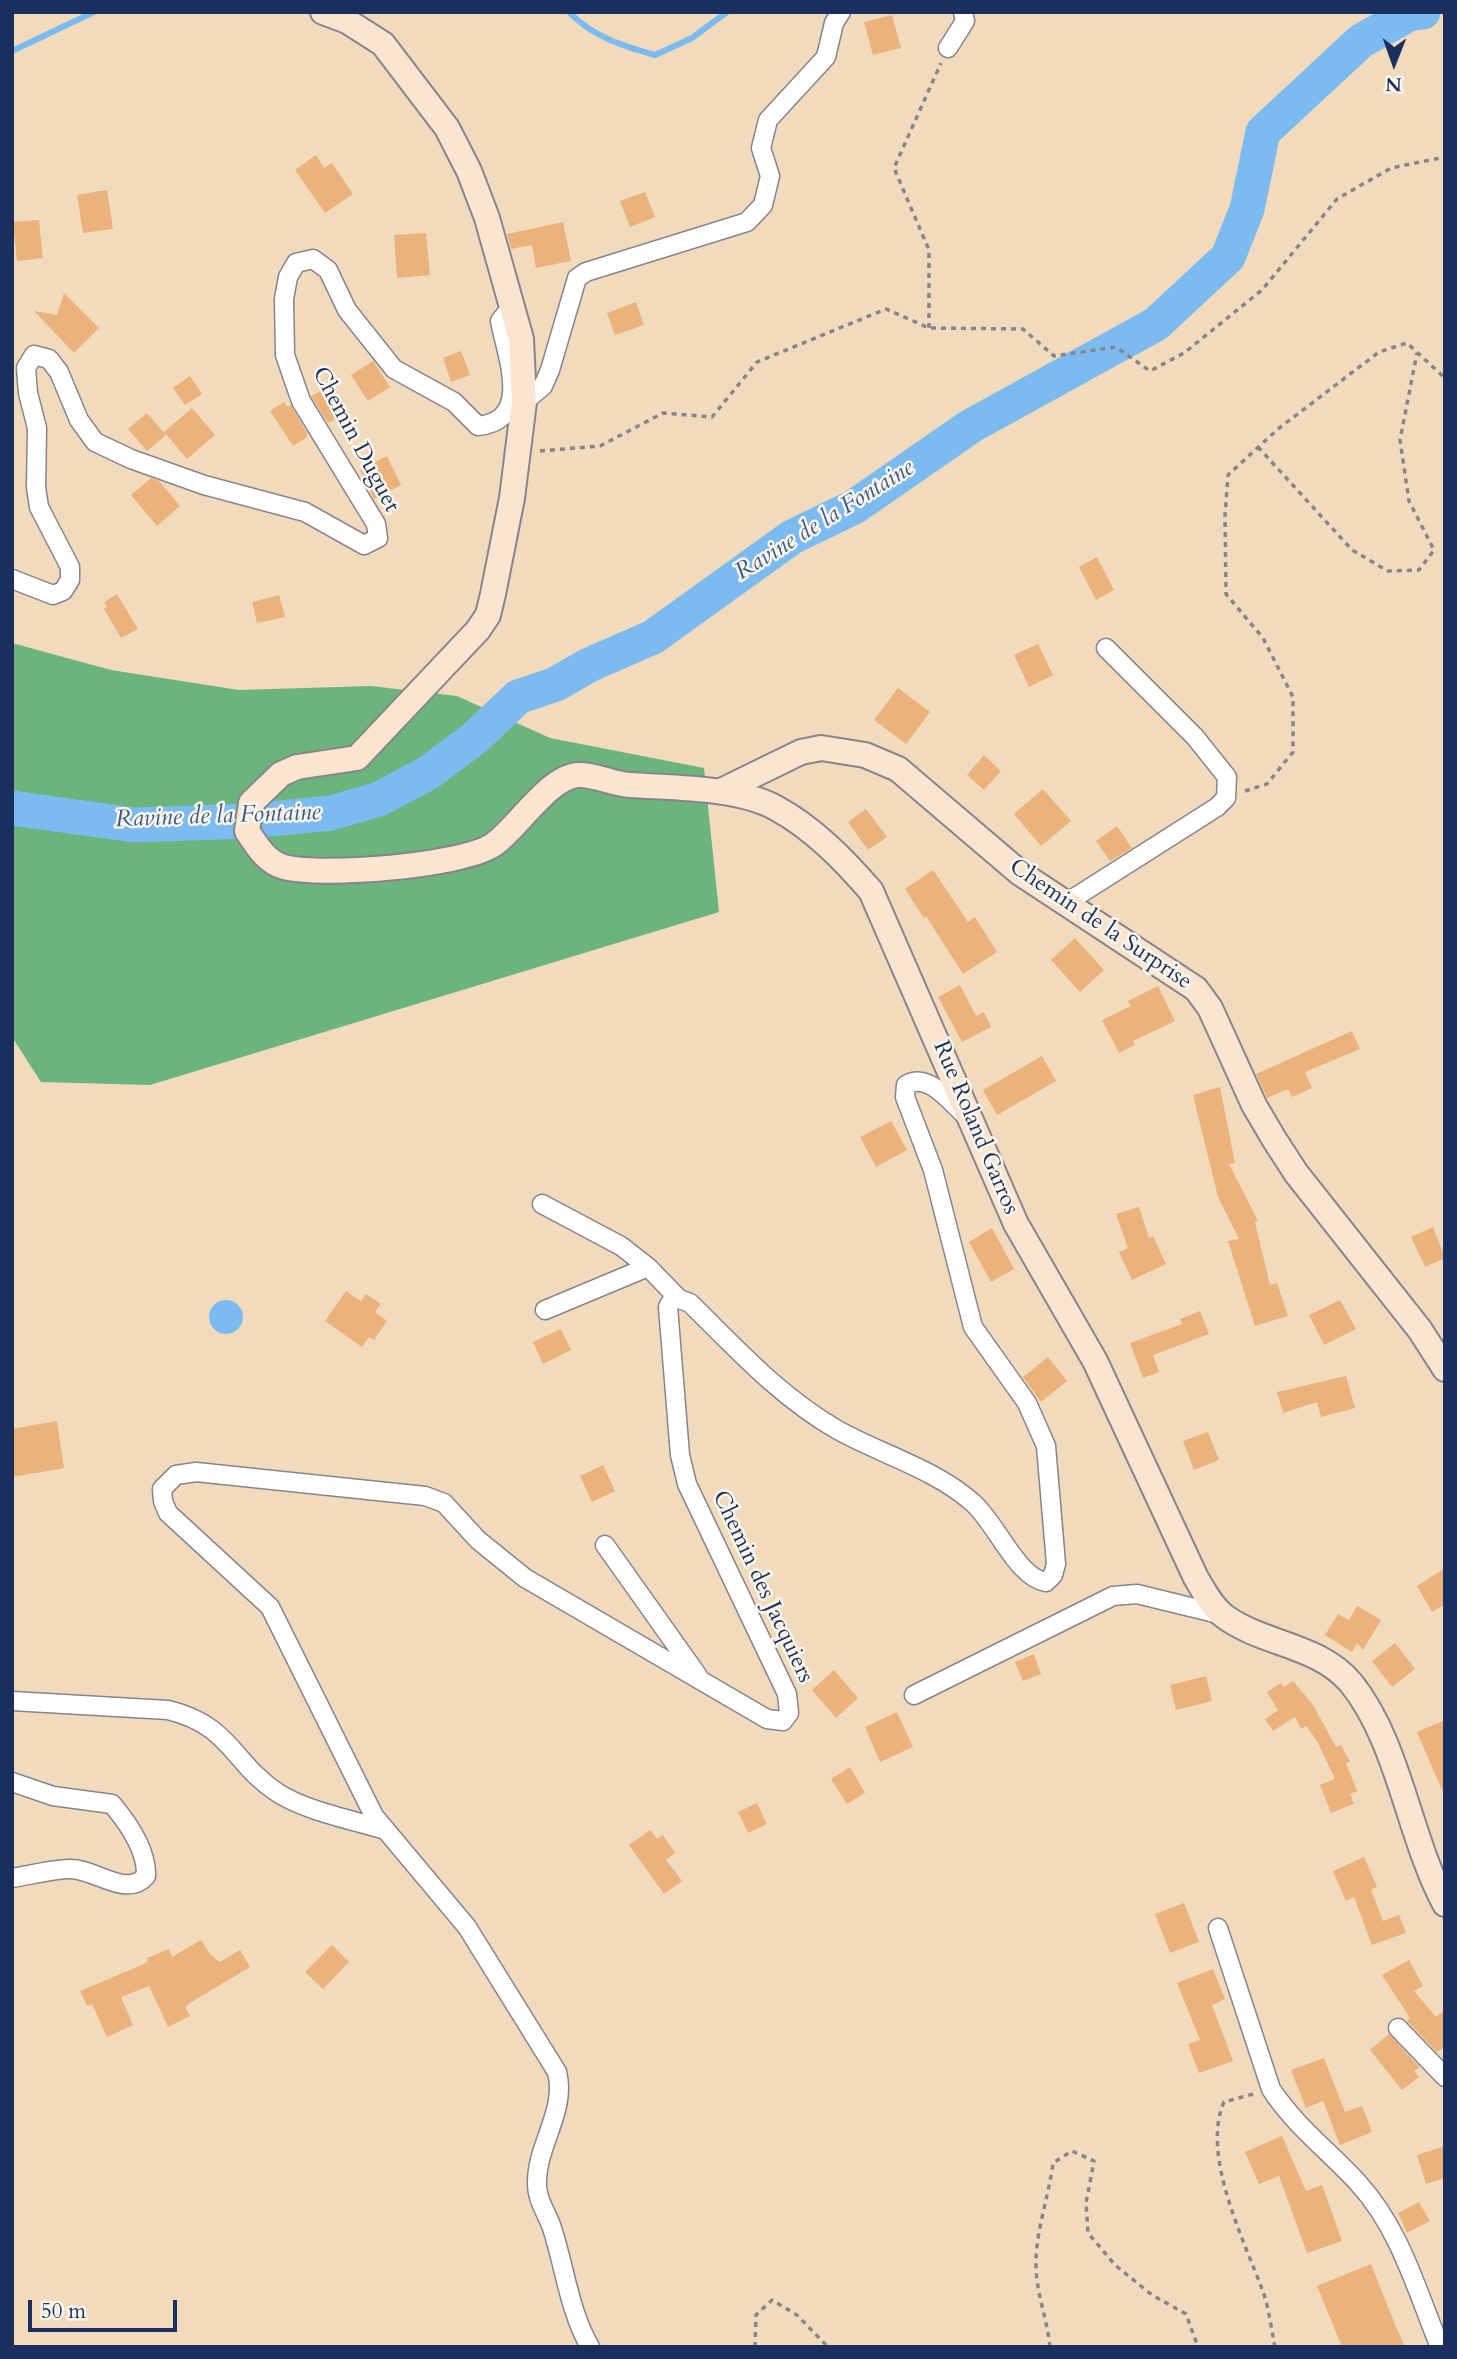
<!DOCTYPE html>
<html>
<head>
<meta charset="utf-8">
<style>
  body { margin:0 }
  #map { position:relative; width:1457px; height:2359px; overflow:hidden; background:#f2dbbc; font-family:Cardo,serif }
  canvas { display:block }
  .frame { position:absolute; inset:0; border:14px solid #1b2f5e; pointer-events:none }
  .north { position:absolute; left:1359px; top:28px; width:70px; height:70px; -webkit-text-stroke:5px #fbf7ec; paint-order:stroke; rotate:181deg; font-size:19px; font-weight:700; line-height:28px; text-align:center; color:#1b2f5e }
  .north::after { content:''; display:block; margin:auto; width:24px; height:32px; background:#1b2f5e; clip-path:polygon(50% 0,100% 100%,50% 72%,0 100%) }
  .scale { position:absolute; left:28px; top:2300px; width:149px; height:32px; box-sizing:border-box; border:4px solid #1b2f5e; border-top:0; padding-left:9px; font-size:21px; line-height:24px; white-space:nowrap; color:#1b2f5e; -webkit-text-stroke:5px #fbf7ec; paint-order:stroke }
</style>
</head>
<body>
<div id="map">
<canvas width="1457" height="2359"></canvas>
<div class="frame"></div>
<div class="north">N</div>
<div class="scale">50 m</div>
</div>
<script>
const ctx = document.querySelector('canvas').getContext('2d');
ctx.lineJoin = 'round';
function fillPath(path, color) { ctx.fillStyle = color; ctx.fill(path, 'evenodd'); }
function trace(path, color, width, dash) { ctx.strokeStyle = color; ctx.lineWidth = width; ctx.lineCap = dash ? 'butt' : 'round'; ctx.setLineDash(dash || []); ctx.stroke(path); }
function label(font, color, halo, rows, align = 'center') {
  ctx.font = font + ' Cardo,serif'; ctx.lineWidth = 5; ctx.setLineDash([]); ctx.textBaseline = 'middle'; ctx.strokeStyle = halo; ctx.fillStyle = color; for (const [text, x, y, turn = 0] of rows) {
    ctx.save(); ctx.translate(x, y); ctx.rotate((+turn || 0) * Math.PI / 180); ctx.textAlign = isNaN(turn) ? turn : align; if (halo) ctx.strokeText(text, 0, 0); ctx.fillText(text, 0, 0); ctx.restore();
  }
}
fillPath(new Path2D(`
  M12 643 111 670 239 690 371 686 457 696 550 738 704 768 719 912 150 1085 41 1082 12 1037Z`), '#6bb47c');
fillPath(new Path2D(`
  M209 1317a17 17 0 1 1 34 0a17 17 0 1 1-34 0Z`), '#7cbbf0');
trace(new Path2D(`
  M569 12C593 37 623 46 655 55L692 38 727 12
  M1409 12 1411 13
  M12 51 94 12`), '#7cbbf0', 6);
trace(new Path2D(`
  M12 808 134 825 250 821 331 813 379 799 428 773 476 737 518 697 556 684 589 665 653 637 792 537 854 507 971 426 1156 324 1228 257 1247 209 1263 132 1361 41 1411 13 1423 12`), '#7cbbf0', 35);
fillPath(new Path2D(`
  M892 15 901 48 873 55 864 22Z
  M316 155 324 168 332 163 353 194 325 213 295 170Z
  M107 190 113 229 83 233 77 195Z
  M645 192 655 217 630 227 620 201Z
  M39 220 43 258 17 261 13 222Z
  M563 222 571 261 536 268 532 245 511 249 507 234Z
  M426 233 430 275 397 278 394 235Z
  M64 293 99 328 74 353 34 311 57 315Z
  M636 302 644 325 615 335 607 313Z
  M461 351 470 375 451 382 443 358Z
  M373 361 390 387 368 401 351 375Z
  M190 376 202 394 185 405 173 388Z
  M327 388 339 418 328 423 311 396Z
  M284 402 287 407 291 405 307 433V437L293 446 270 411Z
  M192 408 215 435 187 459 164 432Z
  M147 413 166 435 147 451 128 429Z
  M387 456 401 485 374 499 360 470Z
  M151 478 159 481 180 506 157 526 131 495Z
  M1097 557 1114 590 1096 600 1079 567Z
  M117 594 138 629 121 638 104 609 107 607 104 602Z
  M279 595 285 617 257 623 252 602Z
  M1038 644 1053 675 1029 687 1014 655Z
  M898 688 930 712 906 744 874 720Z
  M984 755 1001 771 984 790 967 775Z
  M1043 789 1071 821 1041 846 1014 814Z
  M866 809 887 837 868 850 848 822Z
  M1117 826 1132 848 1110 861 1096 841Z
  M933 870 968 922 975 917 997 952 963 974 926 916 924 918 905 889Z
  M1075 938 1104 970 1080 992 1051 960Z
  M960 985 976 1016 984 1012 991 1027 962 1042 938 997Z
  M1158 986 1175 1021 1133 1041 1135 1045 1119 1053 1102 1020 1131 1006 1128 1001Z
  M1352 1031 1360 1049 1305 1072 1312 1088 1292 1097 1288 1089 1267 1098 1256 1074Z
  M1042 1056 1056 1081 997 1115 983 1090Z
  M1220 1087 1235 1163 1229 1164 1258 1221 1255 1222 1270 1285 1277 1283 1288 1316 1255 1326 1228 1241 1239 1239 1218 1197 1193 1095Z
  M891 1121 907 1150 876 1167 860 1137Z
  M1139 1207 1149 1238 1153 1236 1166 1264 1132 1280 1119 1252 1128 1248 1116 1214Z
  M1433 1227 1445 1258 1425 1267 1411 1237Z
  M992 1228 1014 1269 991 1282 969 1242Z
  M346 1291 361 1301 366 1294 381 1304 375 1312 387 1321 374 1340 369 1337 362 1347 325 1321Z
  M1340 1300 1356 1329 1324 1345 1309 1315Z
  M1200 1311 1209 1334 1153 1355 1159 1372 1143 1378 1130 1343 1182 1324 1180 1319Z
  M561 1329 571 1350 543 1364 533 1342Z
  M1048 1357 1067 1381 1041 1402 1023 1377Z
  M1346 1376 1355 1408 1321 1417 1317 1402 1283 1413 1277 1392Z
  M57 1421 64 1468 12 1477V1429Z
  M1208 1432 1219 1460 1194 1470 1183 1441Z
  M603 1465 615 1491 592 1502 580 1476Z
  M1445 1568V1604L1432 1612 1417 1586Z
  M1357 1606 1381 1620 1363 1650 1357 1643 1352 1652 1325 1635 1338 1614 1349 1620Z
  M1395 1643 1415 1669 1392 1687 1372 1661Z
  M1034 1654 1041 1674 1023 1681 1015 1662Z
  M834 1670 858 1698 836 1718 812 1690Z
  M1206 1676 1212 1701 1176 1710 1170 1685Z
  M1293 1681 1313 1705 1336 1747 1341 1745 1350 1762 1346 1763 1357 1791 1350 1794 1354 1804 1331 1813 1320 1785 1335 1779 1317 1741 1306 1726 1301 1729 1295 1717 1273 1731 1265 1719 1278 1710 1267 1692 1281 1683 1284 1687Z
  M897 1712 913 1747 880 1762 865 1727Z
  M1445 1720V1797L1417 1732Z
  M850 1767 865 1793 847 1804 831 1779Z
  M757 1803 767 1824 748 1833 738 1812Z
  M650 1830 657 1839 663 1835 675 1853 666 1860 682 1881 664 1894 629 1845Z
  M1364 1857 1377 1887 1371 1889 1383 1921 1399 1915 1406 1933 1372 1945 1354 1897 1346 1901 1333 1871Z
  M1184 1903 1199 1942 1170 1953 1155 1914Z
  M201 1940 210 1954 220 1962 240 1950 250 1967 193 2001 185 2007 190 2016 168 2027 149 1986 121 1997 133 2025 107 2037 92 2004 87 2006 80 1991 144 1964 148 1961 147 1958 169 1949 172 1957Z
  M332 1945 349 1962 323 1989 305 1972Z
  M1409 1960 1423 1986 1414 1991 1436 2017 1445 2010V2046L1437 2052 1407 2021 1410 2018 1382 1975Z
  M1213 1969 1225 1999 1212 2005 1233 2061 1199 2073 1188 2044 1200 2040 1177 1983Z
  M1389 2034 1419 2067 1414 2071 1419 2077 1402 2090 1370 2050Z
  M1324 2058 1345 2112 1362 2106 1372 2132 1340 2145 1323 2101 1306 2108 1291 2070Z
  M1282 2136 1306 2191 1322 2185 1342 2241 1307 2253 1279 2176 1259 2184 1245 2152Z
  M1445 2146V2178L1426 2184 1417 2155Z
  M1419 2202 1430 2221 1407 2233 1398 2213Z
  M1371 2264 1394 2322 1405 2347H1342L1317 2286Z`), '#ebb27b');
const street = new Path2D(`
  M948 48 965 21 963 12
  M524 402 543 386 550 370 577 278 586 272 747 222 763 205 770 176 761 148 768 120 826 57 834 23 841 12
  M12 579 53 595 63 591 70 580V567L39 507 36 487 37 428 28 393 26 368 34 355 49 359 59 372 79 420 95 442 131 459 204 485 305 512 364 545 378 538 376 524 301 401 285 355 284 299 288 277 296 263 313 259 328 270 347 310 394 369 454 402 478 426C533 420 507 358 500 321L512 306
  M1066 903 1217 807 1226 798 1227 777 1195 737 1106 648
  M542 1204 621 1246 648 1267 679 1299
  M545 1310 648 1267
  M605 1545 698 1676
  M914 1695 1113 1596 1137 1594 1223 1615
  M12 1701 168 1710C231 1725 233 1764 278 1793 306 1811 353 1820 385 1830
  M12 1782 53 1796 112 1804C128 1823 147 1850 146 1876 126 1899 93 1867 68 1869 49 1870 30 1875 12 1878
  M1218 1928 1271 2089C1295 2126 1330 2152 1359 2184 1400 2229 1417 2291 1440 2347
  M1398 2028 1445 2077
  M590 2347C569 2310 565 2268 552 2228 547 2213 536 2199 537 2182 537 2144 567 2110 557 2072L467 1927 374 1816 270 1607 168 1513 163 1501 162 1489 176 1475 196 1472 425 1496 444 1503 478 1540 525 1578 767 1719 783 1721 789 1713 787 1694 687 1484 680 1455 668 1307 672 1300 679 1299 690 1303C736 1348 779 1396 836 1429 880 1454 933 1468 972 1502 996 1522 1017 1578 1046 1582L1053 1575 1056 1564 1046 1446 1027 1403 973 1327 933 1170 905 1097 906 1085C928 1071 951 1103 967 1117`);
const secondary = new Path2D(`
  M323 12 347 21 383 44 447 128 469 171 487 218 521 339 524 402 512 498 493 594 488 615 478 630 357 758 297 767 281 774 251 803 247 831C257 846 266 862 284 867 323 877 460 866 493 845 517 829 548 777 578 775 594 774 613 784 630 785 673 788 738 787 776 808 813 828 844 860 871 891L1016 1224 1095 1361 1196 1578C1204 1591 1211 1606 1224 1616 1263 1645 1318 1644 1351 1683 1399 1742 1409 1838 1445 1904
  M721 791 801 752 821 748 865 755 898 769 1020 873 1196 989 1210 1008 1254 1105 1274 1139 1296 1173 1420 1330 1445 1369`);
trace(street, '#86858d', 21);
trace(secondary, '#86858d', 28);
trace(new Path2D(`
  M929 328V250L894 168 941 63
  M1258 447 1352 550 1388 571 1419 570 1434 550 1409 501 1400 440 1417 353
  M540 451 600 446 663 413 712 417 757 362 886 309 929 328 1023 329 1054 356 1116 347 1150 371 1184 353 1262 290 1337 199 1391 168 1445 157
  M1245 791 1267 784 1293 752V697L1263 638 1226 594 1225 516 1228 475 1278 429 1379 352 1407 343 1445 378
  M1253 2094 1224 2102C1201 2154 1243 2238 1262 2289 1269 2307 1271 2328 1275 2347
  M755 2347 756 2315 772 2300 797 2315 828 2347
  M1050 2347C1047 2317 1035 2291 1036 2260 1037 2227 1049 2195 1053 2163L1072 2151 1094 2161 1086 2203 1088 2233 1115 2265 1152 2295 1186 2314 1198 2347`), '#86858d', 3.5, [5, 5]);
trace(street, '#fff', 18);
trace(secondary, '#fce5d0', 24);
label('23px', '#1b2f5e', '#fbf7ec', [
  ["Chemin Duguet",355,440,62],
  ["Chemin de la Surprise",1100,925,34],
  ["Rue Roland Garros",975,1128,67],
  ["Chemin des Jacquiers",762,1587,65]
]);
label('italic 24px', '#38598a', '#fbf7ec', [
  ["Ravine de la Fontaine",825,521,-32],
  ["Ravine de la Fontaine",218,817,-2]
]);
</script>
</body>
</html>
